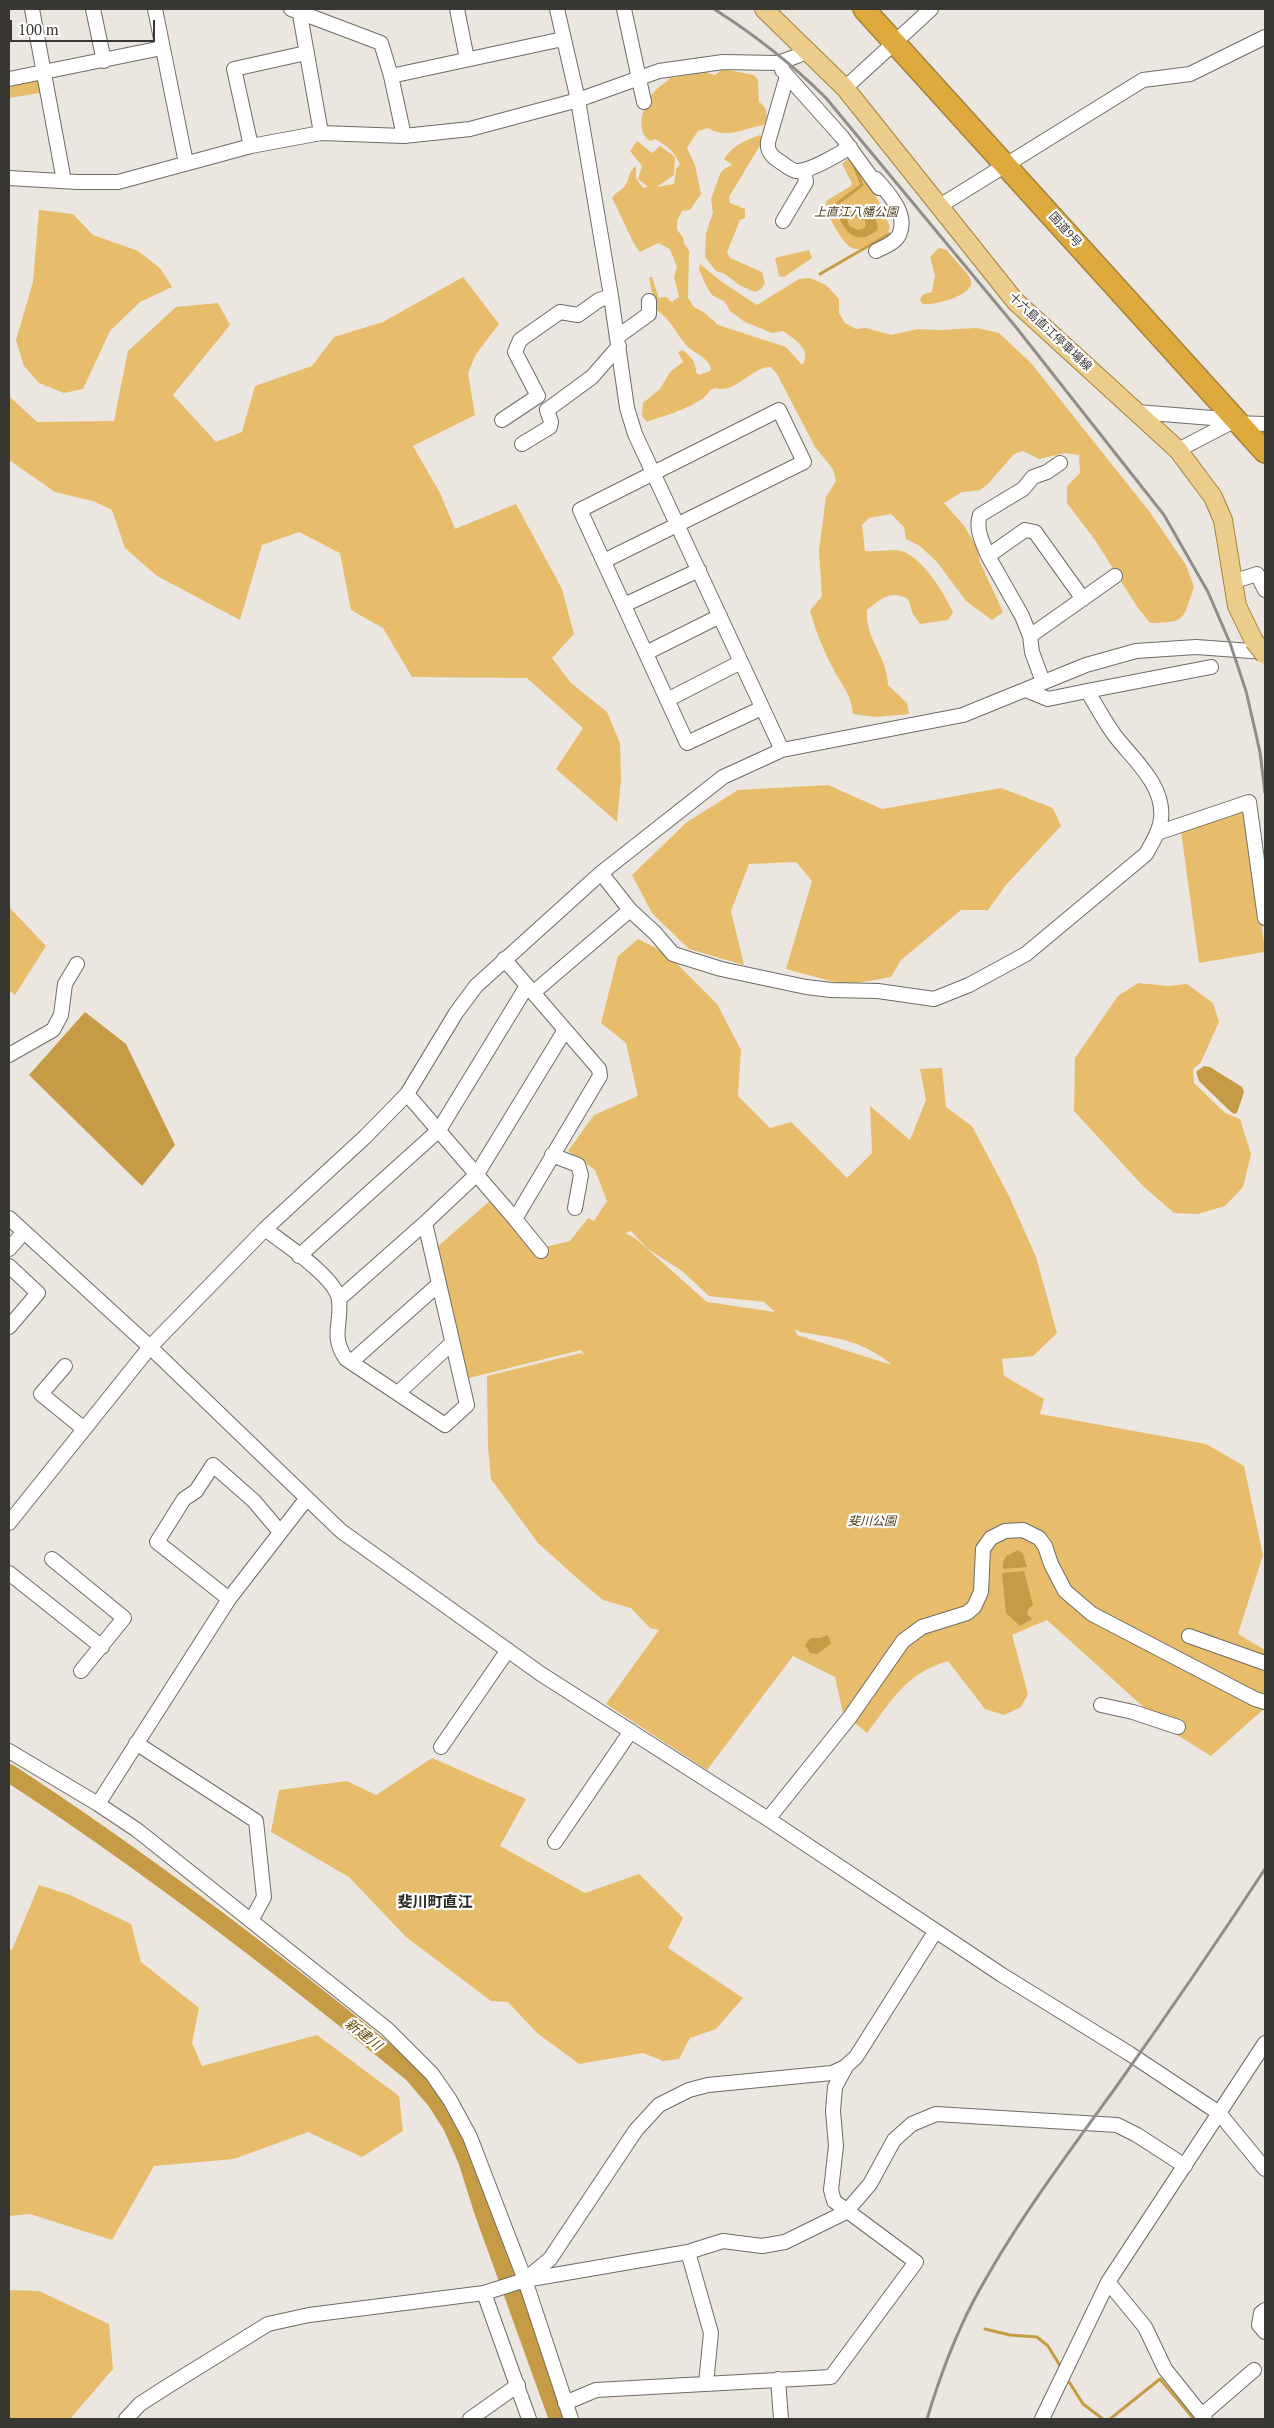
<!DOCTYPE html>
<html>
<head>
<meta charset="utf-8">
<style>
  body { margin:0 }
  #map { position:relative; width:1274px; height:2428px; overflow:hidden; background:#ebe7e0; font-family:"PT Serif",serif }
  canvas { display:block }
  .frame { position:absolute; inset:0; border:10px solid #393734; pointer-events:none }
  .scale { position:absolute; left:10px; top:20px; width:145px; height:22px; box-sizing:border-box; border:2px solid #393734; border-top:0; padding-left:6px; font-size:15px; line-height:18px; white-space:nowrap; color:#393734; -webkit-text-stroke:4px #fff; paint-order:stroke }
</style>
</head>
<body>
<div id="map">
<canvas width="1274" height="2428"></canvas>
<div class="frame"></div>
<div class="scale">100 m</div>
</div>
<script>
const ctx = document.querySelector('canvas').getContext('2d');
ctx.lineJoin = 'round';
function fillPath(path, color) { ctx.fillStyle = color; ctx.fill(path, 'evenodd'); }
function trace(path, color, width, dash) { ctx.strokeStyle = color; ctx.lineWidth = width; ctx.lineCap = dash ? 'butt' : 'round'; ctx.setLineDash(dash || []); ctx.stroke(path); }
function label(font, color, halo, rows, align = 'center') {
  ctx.font = font + ' "PT Serif","Noto Sans JP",serif'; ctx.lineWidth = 4.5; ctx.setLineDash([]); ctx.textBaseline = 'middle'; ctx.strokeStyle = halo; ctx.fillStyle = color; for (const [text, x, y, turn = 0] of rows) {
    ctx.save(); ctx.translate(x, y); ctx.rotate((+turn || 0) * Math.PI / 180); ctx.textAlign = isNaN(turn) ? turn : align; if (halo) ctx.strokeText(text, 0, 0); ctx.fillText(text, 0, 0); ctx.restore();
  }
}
fillPath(new Path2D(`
  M723 69 754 75 758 80 759 102C767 107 769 116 764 125 742 128 729 140 708 128L698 131 687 148 695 165 701 194 690 210 682 211 677 221V230L683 237 684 243 689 251 688 298 694 307 705 313 718 325 786 347 802 365C813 350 794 339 783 331L772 333 745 322 730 311 725 302 712 295 706 286 699 269 700 264 722 282 757 305 799 279 810 278 826 285 839 299V313L845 323 856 329 866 328 891 335 918 329 940 330 977 328 999 333 1031 363 1149 511 1186 565 1194 587C1182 621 1187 622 1150 623L1138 608 1095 540 1067 503V486L1080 473 1079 455 1065 453 1039 459 1023 451 1014 454 988 484 980 490 962 492 944 503 965 527 977 548 980 562 1003 612 992 620 966 601 937 562 920 546 906 539 904 527 891 514 869 518 862 525 865 551C875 552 886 550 896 550 920 552 944 593 953 612L948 620 920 624 913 614 908 599C891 589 880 599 867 610 865 640 887 655 888 685L907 703 909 714 876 717 853 714C851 695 844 688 835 672 824 652 816 632 810 611L822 596 819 551 826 497 836 481 833 469 815 447 777 374 771 367C752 366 735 395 715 388L710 390C704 405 663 416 647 422L642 416 643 403 660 389 670 372 683 362 678 352 683 350C691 357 696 361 696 372L699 375 710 371 711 368C708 358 696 354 688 347 675 333 673 321 655 309L649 277H652L659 298 666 297 672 302 679 297 674 277 677 267 670 249 658 243 640 252C630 240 621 214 612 198 616 192 620 191 624 187 630 180 628 171 636 166V178L643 188 648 187 638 179 642 166 630 151 637 141 652 153 660 146 675 157 674 175 657 187 674 184 676 169 680 164C674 151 667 146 655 139L650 141C634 130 643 103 655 91 660 85 665 84 670 78L706 72 715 75Z
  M41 78 45 92 9 98V84Z
  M760 135 764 138 762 145 759 147 729 197 730 203 745 209V218L740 220 727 252 730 258 762 272 765 283 761 289 755 292 739 285 725 274 716 271 705 257 706 233 713 213 711 199 720 174 724 169 732 165 724 159C733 145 746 140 760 135Z
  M852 155 879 202 890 227 888 233 860 249C857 249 854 249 852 248 841 242 825 213 826 201L851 186 852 183 842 164Z
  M39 210 73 214 93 235 138 251 160 268 172 287 140 302 110 331 83 389 64 393 39 383 24 366 16 340 33 282Z
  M939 248 947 250C952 258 970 274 971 281 975 295 933 306 923 304L920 300 922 295 932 292 935 275 930 257Z
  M809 250 812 258 784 277 779 276 775 258Z
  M463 277 499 324 476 354 468 373 475 415 413 446 440 493 455 529 516 504 562 589 574 634 552 658 571 683 607 712 620 743 621 779 617 822 556 769 583 728 527 678 412 677 383 628 351 610 340 553 299 532 262 545 240 620 157 576 125 548 112 510 93 501 55 492 9 460V396L37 422 114 421 128 351 176 307 218 303 230 325 173 395 216 442 242 432 255 386 312 366 334 337 383 322Z
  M828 785 882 809 1001 788 1053 808 1061 826 1006 885 988 910H961L901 960 891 977 846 985 786 969 812 881 796 862 749 864 731 911 744 965 689 949 652 913 632 875 687 822 738 790Z
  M1241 809 1247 813 1265 952 1199 963 1181 831Z
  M9 907 46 946 15 995 9 990Z
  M638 939 666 953 717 1004 741 1050 738 1096 770 1128 791 1122 847 1178 872 1153 870 1106 910 1140 926 1100 920 1069 942 1068 946 1107 972 1126 1009 1196 1036 1257 1057 1333 1033 1356 1002 1359 1004 1376 1044 1399 1040 1414 1206 1444 1244 1466 1263 1555 1238 1634 1265 1650V1708L1211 1756 1169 1730 1047 1620 1012 1635 1028 1694 1021 1707 1004 1715 985 1709 948 1661C905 1674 893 1699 867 1733L843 1713 835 1677 793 1656 707 1770 606 1704 659 1630 650 1628 631 1608 603 1600 578 1579 538 1543 491 1479 488 1446 487 1376 581 1353 584 1355 581 1350 465 1379 436 1248 492 1199 534 1250 570 1241 588 1218 594 1221 607 1201 595 1170 568 1151 594 1115 638 1096 626 1043 601 1023 618 956ZM631 1231 648 1249 682 1271 709 1296 764 1302 775 1312 707 1302 635 1238 625 1233ZM795 1329 800 1332C836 1338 863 1340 892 1365L797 1335Z
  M1138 983 1168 986 1187 984 1213 1003 1219 1022 1201 1062 1193 1069 1194 1083 1225 1113 1240 1119 1251 1154 1243 1187 1225 1206 1198 1214 1174 1213 1143 1186 1074 1111 1075 1058 1118 996Z
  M432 1758 526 1799 500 1846 585 1893 639 1874 683 1918 668 1948 743 1998 716 2029 690 2038 679 2059 663 2061 643 2053 579 2064 537 2033 508 2002 491 2001 406 1937 349 1877 271 1832 279 1790 347 1781 376 1795Z
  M39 1885 70 1895 131 1924 141 1962 199 2008 192 2043 202 2066 317 2035 399 2096 403 2131 362 2157 308 2132 234 2159 154 2166 112 2240 30 2214 9 2216V1949L12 1950Z
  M9 2290 39 2291 109 2324 113 2369 70 2419H9Z`), '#e7bc6a');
fillPath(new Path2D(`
  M838 207 843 214C854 210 867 212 876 220L878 228C875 233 870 235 865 237 848 240 841 223 836 210ZM852 215 865 221 866 226 863 229 858 230 849 226 847 218Z
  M85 1012 126 1044 175 1145 142 1186 29 1075Z
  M1204 1066 1210 1067 1242 1087 1244 1092 1237 1113 1234 1114 1230 1111 1199 1081 1196 1072Z
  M1018 1550 1023 1554 1027 1567 1003 1569V1563L1006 1556Z
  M1024 1571 1033 1605 1029 1608 1027 1614 1032 1619 1020 1626 1006 1613 1002 1573Z
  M828 1635 831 1644 817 1654 810 1653 805 1645 811 1638H820Z`), '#c69b45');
trace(new Path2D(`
  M838 211V203L862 185 852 160
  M820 274 889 234
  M985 2329 1010 2335 1037 2337 1048 2346 1062 2369
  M1066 2377 1083 2404 1103 2419
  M1110 2419 1160 2379 1194 2419`), '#c69b45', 3);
trace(new Path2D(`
  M9 1773C150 1865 282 1967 412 2073L436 2101 452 2126 467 2160 483 2211 558 2419`), '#c69b45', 18);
const minor = new Path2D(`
  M32 9 64 181
  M93 9 104 61
  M155 9 186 163
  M291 9 381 43 391 76 563 39
  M299 9 321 133
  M457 9 467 59
  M557 9 578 100 611 296 627 408 635 434 782 750
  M624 9 644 102
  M782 70 842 137 879 188
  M391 76 404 136
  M787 76 768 142C767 151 771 156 779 161 784 164 790 170 796 171 809 172 839 154 850 147
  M9 79 162 48
  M845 88 931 9
  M251 146 234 69 306 53
  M9 178 78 182H118L251 146 321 133 404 136 470 129 578 100 659 71 723 62 778 63 797 56 808 50
  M876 179C888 193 909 214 899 235 895 243 884 247 876 251
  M938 207 1143 80 1190 74 1265 37
  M783 221 806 182 804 170
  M617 337 649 314V301
  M1137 412 1225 419 1230 423
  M502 420 538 396 515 352 520 340 560 312 578 315 599 300 611 296
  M522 444 550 427 551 422 547 410 592 377 619 346
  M1178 450 1230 423 1265 424
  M988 556C983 543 975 529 980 515L1023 489 1033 477 1047 472 1060 463
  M604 561 804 462 779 410 580 510 687 743 762 708
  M1232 582 1257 574 1265 590
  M624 605 699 570
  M1030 636 1115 576
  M646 653 720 616
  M1043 682 1032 652 1030 636 1022 616 988 556 1025 530 1035 532 1083 599
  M1087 691 1211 667
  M667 700 741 662
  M1157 833 1249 802 1265 918
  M601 873 630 910 655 933 673 954 721 969 806 987 831 990 878 991 934 999 969 985 1026 954 1146 854C1152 843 1160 831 1161 819 1165 786 1134 760 1116 737 1105 723 1097 706 1087 691L1048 699 1026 690
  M534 992 630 910
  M9 1055 53 1030 61 1015 65 984 77 964
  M407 1094 515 1219 600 1076 599 1069 504 959
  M552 1155 578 1165 581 1175 575 1208
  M9 1218 150 1347 341 1531 541 1674 768 1819 1002 1975 1130 2054 1219 2113 1265 2169
  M515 1219 541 1251
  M265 1229C283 1243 336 1277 339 1300 342 1323 330 1336 346 1359L445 1425 467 1405 425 1223 477 1174 565 1030
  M9 1249 24 1232
  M299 1256 439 1130 527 986
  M9 1266 38 1293 9 1327
  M339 1299 425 1223
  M351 1362 439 1284
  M65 1366 41 1394 84 1429
  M398 1393 452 1343
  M9 1523 150 1347 265 1229 365 1137 407 1094 456 1013 476 986 601 873 723 777 782 750 963 715 1086 665 1136 651 1196 647 1265 652
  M52 1559 124 1618 81 1671
  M9 1573 102 1647
  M229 1599 157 1542 184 1499 196 1491 213 1465 254 1501 280 1532
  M1189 1636 1265 1663
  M1101 1705 1133 1712 1178 1727
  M136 1743 256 1821 264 1897 251 1921
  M441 1747 508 1650
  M9 1751 98 1804 137 1830 387 2029 432 2074 450 2100 470 2137 525 2280 571 2419
  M98 1804 229 1599 307 1498
  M768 1819 850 1717 903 1641 922 1627 967 1613 974 1607 981 1592 983 1549 991 1538 1005 1531 1023 1530 1039 1538 1045 1546 1051 1564 1065 1591 1092 1614 1255 1699 1265 1702
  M555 1842 631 1731
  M688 2252 711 2333 706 2383
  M527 2278 550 2259 636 2130 659 2105 689 2090 708 2085 832 2073 845 2067 856 2057 935 1932
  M1108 2282 1145 2327 1165 2369 1205 2419
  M484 2293 529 2419
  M1265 2310 1261 2313 1259 2325 1265 2332
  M778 2379 781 2419
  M565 2403 596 2390 831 2377 916 2262 834 2201 831 2190 836 2146 833 2111 835 2087 846 2067
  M1202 2415 1254 2370
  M126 2419 140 2404 168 2386 268 2324 309 2315 484 2293 525 2280 688 2252 723 2241 762 2246 785 2242 846 2212 870 2184 894 2140 912 2124 936 2114 1117 2125 1137 2135 1185 2166
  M470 2419 518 2385
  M1042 2419 1108 2282 1265 2043`);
const major = new Path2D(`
  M764 9 845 88 1015 301 1178 450 1213 497 1223 520 1237 606 1254 641`);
const highway = new Path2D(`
  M864 9 1265 452`);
trace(minor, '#6f6c65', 16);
trace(major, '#a5823a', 20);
trace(highway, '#a5823a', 24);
trace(minor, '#fff', 14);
trace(major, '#eccc8b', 18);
trace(highway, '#dfaa3d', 21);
trace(new Path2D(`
  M714 9C755 35 792 64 826 98L1015 326 1164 515 1208 592 1230 643 1246 691 1260 752 1265 793
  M927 2419C939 2379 954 2338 974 2300 1014 2225 1066 2156 1116 2087 1167 2015 1217 1942 1265 1869`), '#918e89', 3);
const majorBridge = new Path2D(`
  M1254 641 1265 655`);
trace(majorBridge, '#a5823a', 20, []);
trace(majorBridge, '#eccc8b', 18);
label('italic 12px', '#4e3b17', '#fff', [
  ["上直江八幡公園",856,213],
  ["斐川公園",872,1522]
]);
label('12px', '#393734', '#fff', [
  ["国道9号",1065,230,48],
  ["十六島直江停車場線",1050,332,43]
]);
label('italic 14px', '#6c4e0b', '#fff', [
  ["新建川",363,2035,38]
]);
label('bold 15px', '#2c2924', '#fff', [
  ["斐川町直江",435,1903]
]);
</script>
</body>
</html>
